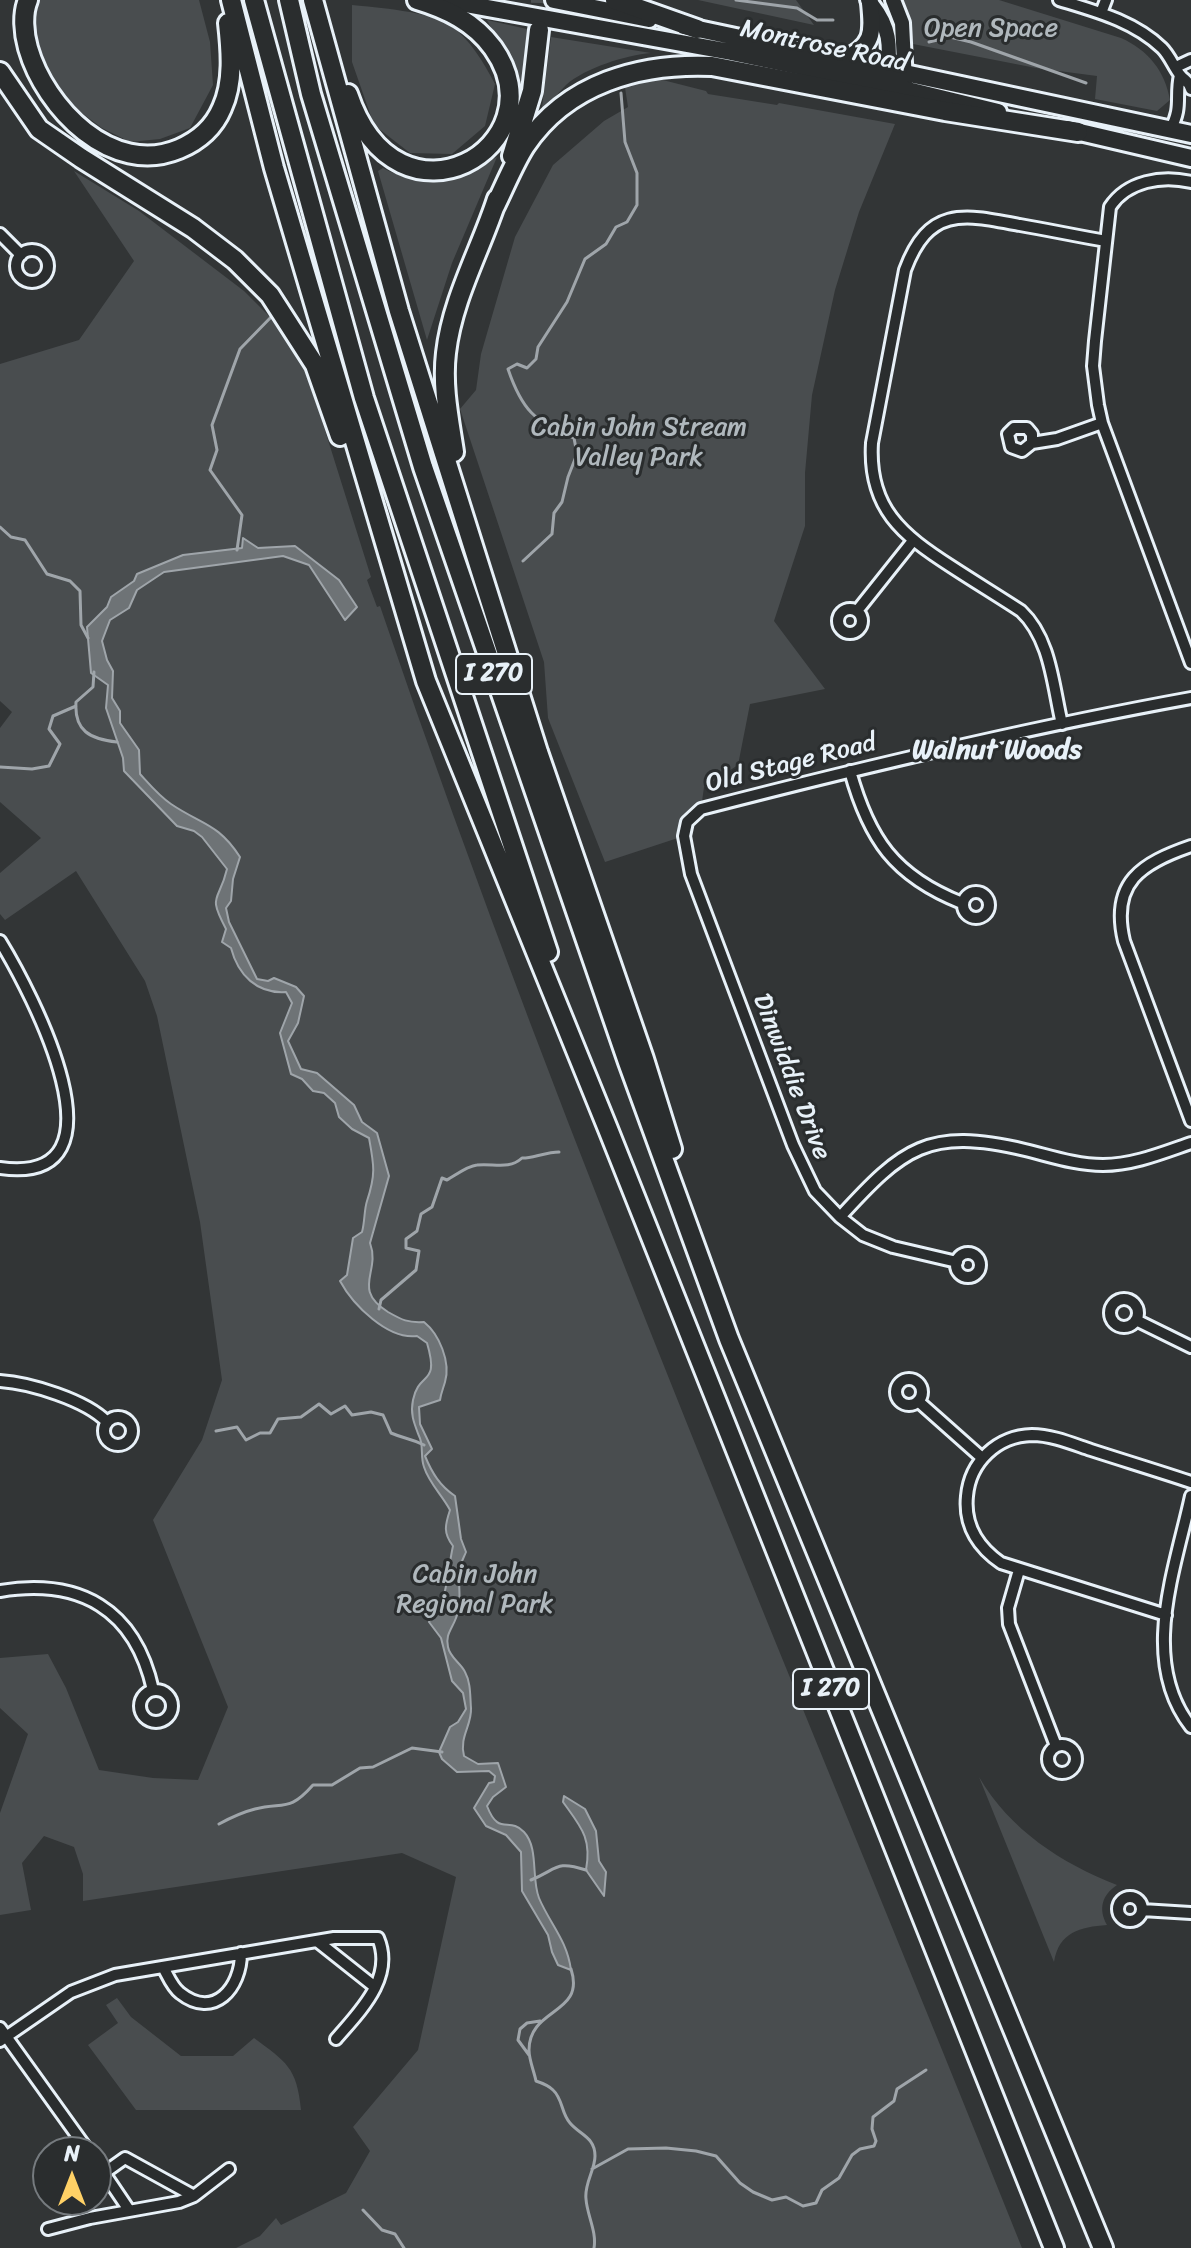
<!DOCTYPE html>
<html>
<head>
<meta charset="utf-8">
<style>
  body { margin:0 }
  #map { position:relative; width:1191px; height:2248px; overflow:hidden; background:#323536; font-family:Sriracha,sans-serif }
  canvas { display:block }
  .north { position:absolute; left:32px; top:2136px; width:80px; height:80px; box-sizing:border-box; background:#2a2d2e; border:2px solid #767b7f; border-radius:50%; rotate:0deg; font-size:22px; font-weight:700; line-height:32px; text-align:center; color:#e8f1f8 }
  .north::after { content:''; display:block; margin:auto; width:28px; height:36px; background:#ffd166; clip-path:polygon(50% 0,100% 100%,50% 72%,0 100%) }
</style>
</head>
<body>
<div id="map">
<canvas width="1191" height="2248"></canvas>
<div class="north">N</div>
</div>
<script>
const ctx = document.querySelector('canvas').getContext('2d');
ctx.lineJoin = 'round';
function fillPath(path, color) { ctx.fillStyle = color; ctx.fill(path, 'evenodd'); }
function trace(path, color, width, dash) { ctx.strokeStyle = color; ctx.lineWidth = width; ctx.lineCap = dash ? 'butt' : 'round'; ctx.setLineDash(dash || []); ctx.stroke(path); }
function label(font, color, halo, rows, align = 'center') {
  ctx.font = font + ' Sriracha,sans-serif'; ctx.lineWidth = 6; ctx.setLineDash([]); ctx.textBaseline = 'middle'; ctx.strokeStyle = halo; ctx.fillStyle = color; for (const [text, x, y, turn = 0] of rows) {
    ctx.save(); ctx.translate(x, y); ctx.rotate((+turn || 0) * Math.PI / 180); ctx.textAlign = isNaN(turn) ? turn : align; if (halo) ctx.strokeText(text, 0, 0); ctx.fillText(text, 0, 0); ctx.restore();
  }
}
fillPath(new Path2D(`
  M36 0H199L210 42 213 85 190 128 160 139 130 142 102 128 71 105 47 68 33 38Z
  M698 0H796L814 25Z
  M902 0H999L1121 38C1148 50 1165 71 1170 100L1157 111 1095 99 1097 76 1036 68 913 44 910 22Z
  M352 5C375 7 432 12 450 25 470 39 484 63 495 84L485 126 452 154 410 153 374 125 352 62Z
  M487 20 527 29 525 72 518 101 513 68Z
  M551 37 651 53C626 55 585 68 566 85 557 94 549 105 541 115Z
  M647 76 706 91 708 94 777 105 779 103 895 124 859 212 835 290 812 395 805 473V526L774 621 825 689 750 704 738 765 704 787 701 809 684 836 605 862 548 718 544 662 460 409 476 390 481 354 515 237 553 165 604 121 628 107 624 81Z
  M497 157 452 263 427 340 378 171 383 168C428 192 456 179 497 157Z
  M74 171 139 211 244 291 283 330 287 343 302 357 371 577 367 580 377 607 380 606C569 1163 804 1702 1022 2248H236L260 2236 276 2218 281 2225 346 2193 370 2151 353 2127 418 2050 456 1877 402 1853 83 1901V1874L74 1847 44 1836 22 1863 31 1910 0 1915V1813L28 1734 0 1708V1658L48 1654 66 1688 99 1770 153 1778 198 1780 228 1707 153 1520 202 1440 222 1380 200 1222 157 1016 145 981 76 871 5 920 0 914V873L41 838 0 802V728L12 712 0 701V364L79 340 134 261Z
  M979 1777C1010 1830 1061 1863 1117 1885 1102 1895 1098 1909 1107 1925 1080 1927 1059 1932 1054 1962Z
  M117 1998 131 2017 181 2056H233L254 2038C286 2062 297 2067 301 2110H136L88 2045 118 2023 106 2005Z`), '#494d4f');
const water = new Path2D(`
  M243 538 258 548 295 546 339 580 357 607 345 620 309 565 283 556 164 572 137 590 129 608 110 620 102 641 107 660 113 671 112 698 120 711V723L139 750 140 774C150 785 159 796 171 804 202 825 218 823 240 857L233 879 231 901 226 908 229 922 257 979 268 981 274 978 296 987 304 996 298 1023 288 1041 301 1069 317 1073 354 1105 362 1122 377 1133 389 1176 370 1243C381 1272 351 1289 388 1312 402 1320 408 1323 424 1322 439 1334 451 1362 445 1382 443 1389 441 1393 440 1400L419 1407 420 1424 432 1449 425 1456C432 1473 440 1486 455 1496L461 1539 466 1552C464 1557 460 1564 460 1569 457 1585 463 1602 456 1618 452 1629 445 1635 448 1647 450 1658 461 1663 465 1672 471 1683 470 1696 471 1708 472 1725 459 1737 464 1756L478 1764 498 1763 506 1787 493 1797 487 1806C499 1837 509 1816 524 1832 539 1848 531 1878 539 1898 550 1924 567 1940 571 1970L558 1965 552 1952 548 1935 522 1891 521 1852 506 1835 486 1826 474 1808 489 1783 494 1782 495 1776 489 1771 457 1772 442 1759 439 1752 450 1727 458 1722 466 1709 463 1693 452 1681 441 1638 429 1622C432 1612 440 1609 443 1599 448 1581 449 1564 453 1546 443 1533 445 1525 450 1510 442 1495 429 1483 424 1467 420 1456 424 1445 419 1436 414 1423 410 1414 413 1400 419 1370 440 1387 427 1343L417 1336C388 1340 353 1305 340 1281L347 1275 353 1238 362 1232C365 1221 364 1210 367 1201 376 1174 374 1165 369 1138L352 1129 339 1117 335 1103 324 1093 313 1091 302 1079 291 1074 280 1033 292 1003 286 992C257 994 238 975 231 948L222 942 226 929C207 893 219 903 227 869L202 837 194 831 177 826 124 771 123 758 106 708 108 685 91 673 87 627 107 607 111 597 134 581 137 574 183 555 242 548Z
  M564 1796 585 1809 596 1831 599 1861 606 1872 604 1896 586 1870C592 1838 581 1827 563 1802Z`);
fillPath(water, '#6e7376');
trace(water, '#9fa5aa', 2);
trace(new Path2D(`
  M736 0 797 8 817 20H833
  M929 42 950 37 971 42 1086 83
  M0 527 11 537 25 540 47 574 70 581 80 591 81 625 88 638
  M237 550 242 515 210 470 217 450 212 425 240 349 275 313
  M523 561 552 534 554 513 562 502 568 477 577 454 574 438C534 421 522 410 508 369L517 364 527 368 536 359 538 347 567 302 585 259 606 244 616 227 627 222 637 205V173L625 142 621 93
  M94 672 93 687 76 702C74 731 90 739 117 742
  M0 767 32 769 49 766 60 744 49 729 53 716 76 706
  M379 1309 381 1300 416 1270 419 1251 406 1248V1239L417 1231 421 1214 432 1207 442 1178 447 1180C456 1175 467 1166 477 1165 493 1163 509 1170 522 1158 529 1159 547 1152 559 1152
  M216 1431 237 1427 246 1440 260 1433H270L278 1419 301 1417 319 1404 331 1414 345 1406 352 1415 371 1412 383 1415 391 1433C405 1439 410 1438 424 1445
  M219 1824C230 1818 243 1812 255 1809 285 1802 289 1812 313 1785H332L360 1768 373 1767 412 1748 442 1752
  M531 1880C558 1869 555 1860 586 1870
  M571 1969C586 2015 529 2007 529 2050 529 2060 534 2071 536 2081 542 2083 549 2086 553 2090 563 2099 561 2113 570 2123 580 2135 595 2137 595 2156 595 2170 584 2184 586 2199 587 2215 597 2232 594 2248
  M529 2055 518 2040 520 2029 527 2023 540 2021
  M592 2169 628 2149 666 2148 696 2151 716 2156 740 2183 753 2192 772 2200 786 2197 803 2206 816 2203 822 2190 839 2178 852 2155 860 2149 874 2146 876 2141 872 2129 873 2117 894 2101 897 2089 926 2070
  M363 2210 382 2230 395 2234 404 2248`), '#9fa5aa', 3);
trace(new Path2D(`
  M539 30 540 0`), '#4d5153', 18, [18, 9]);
const street = new Path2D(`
  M1059 0C1095 11 1134 21 1162 48 1170 56 1173 66 1180 75 1185 81 1189 81 1191 89
  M1101 13 1106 0
  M1176 67 1191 60
  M1170 130C1183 107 1175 97 1180 75
  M1191 182C1162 175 1127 181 1110 207L1095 341 1093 366 1098 405 1102 423 1191 663
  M0 234 21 255
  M16 266a16 16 0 1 1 32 0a16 16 0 1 1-32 0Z
  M1032 443V434L1027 428H1014L1008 434 1011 447 1022 451 1032 443 1057 439 1102 423
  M838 621a12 12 0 1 1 24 0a12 12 0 1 1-24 0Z
  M857 611 912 542
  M1062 724C1053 687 1051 639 1021 611 998 596 975 582 952 567 902 535 868 508 872 443L905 270C929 206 963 214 1020 225 1049 230 1077 236 1106 241
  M850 771C869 839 894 876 962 903
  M1191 846C1142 863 1110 882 1124 941L1191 1121
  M963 905a13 13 0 1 1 26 0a13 13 0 1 1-26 0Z
  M0 941C30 990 135 1187 0 1168
  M840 1217C903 1148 928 1127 1025 1150 1050 1156 1076 1165 1103 1165 1133 1165 1162 1153 1191 1143
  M956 1265a12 12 0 1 1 24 0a12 12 0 1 1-24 0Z
  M957 1262 893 1247 863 1235 840 1217 815 1191 793 1145 691 874 684 836 687 822 701 809C863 767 1026 728 1191 698
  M1110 1313a14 14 0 1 1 28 0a14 14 0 1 1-28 0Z
  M1136 1320 1191 1347
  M896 1392a13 13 0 1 1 26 0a13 13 0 1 1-26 0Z
  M0 1381C30 1383 86 1400 107 1422
  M918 1401 981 1457
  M104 1431a14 14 0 1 1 28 0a14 14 0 1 1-28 0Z
  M1191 1496C1175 1570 1139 1661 1191 1727
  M1019 1570 1008 1608 1009 1624 1056 1746
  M0 1591C80 1578 135 1609 153 1690
  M1166 1615 1001 1563C978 1547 964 1525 967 1496 970 1462 997 1436 1032 1435 1052 1435 1073 1444 1091 1450 1125 1461 1158 1471 1191 1482
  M140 1706a16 16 0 1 1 32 0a16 16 0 1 1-32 0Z
  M1048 1759a14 14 0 1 1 28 0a14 14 0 1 1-28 0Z
  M1118 1909a12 12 0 1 1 24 0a12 12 0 1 1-24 0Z
  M1142 1910 1191 1913
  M317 1941 375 1987
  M163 1967C168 1976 172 1987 180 1993 214 2020 241 1988 241 1953
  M0 2028 89 2152
  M0 2041 71 1992 115 1975 334 1938H378C395 1978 359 2012 336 2039
  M96 2161 129 2210
  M104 2173 125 2158 194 2196
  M48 2229 90 2218 179 2202 194 2196 229 2169`);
const secondary = new Path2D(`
  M868 0C891 26 891 46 887 80
  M893 0 902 23 905 82`);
const primary = new Path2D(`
  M443 0 731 52 887 85 998 112
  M554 0 649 19
  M684 26 1191 134
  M843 60C874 46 873 33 870 3
  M1067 129 1191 158`);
const highway = new Path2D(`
  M28 0C22 14 24 34 28 48 45 108 112 177 179 149 198 141 214 127 222 108 234 82 231 50 228 23
  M231 0 274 168 426 681 608 1129 1054 2248
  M254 0 364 398 548 952
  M289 0 311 94 423 467 628 1062 729 1339 1103 2248
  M313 0 399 311 538 752 644 1059 672 1149
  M615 0 697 29
  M0 72 39 129 81 158 193 228 235 260 270 295 315 365 340 436
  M348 94C398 243 562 145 493 48 474 22 447 9 417 0
  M512 156 532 91 539 30
  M494 208C504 188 513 165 525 146 567 83 640 63 712 66L945 111 1078 132
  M454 452C449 419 442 386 446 353 452 299 481 249 497 199`);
trace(street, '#e8f1f8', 16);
trace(secondary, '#e8f1f8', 20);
trace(primary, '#e8f1f8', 22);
trace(highway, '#e8f1f8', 24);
trace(street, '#2a2d2e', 10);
trace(secondary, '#2a2d2e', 14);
trace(primary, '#2a2d2e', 16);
trace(highway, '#2a2d2e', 18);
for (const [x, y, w] of [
  [494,674,76],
  [831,1689,76]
]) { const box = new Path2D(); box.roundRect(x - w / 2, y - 20, w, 40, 6); ctx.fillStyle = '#2a2d2e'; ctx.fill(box); trace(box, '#e8f1f8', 2); }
label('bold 24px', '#e8f1f8', null, [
  ["I 270",494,674],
  ["I 270",831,1689]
]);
label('26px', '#b0b8bd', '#2a2d2e', [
  ["Open Space",991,29],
  ["Cabin John Stream",639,428],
  ["Valley Park",639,458],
  ["Cabin John",475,1575],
  ["Regional Park",475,1605]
]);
label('26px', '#e8f1f8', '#2a2d2e', [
  ["Montrose Road",824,47,12],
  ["Old Stage Road",791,764,-14],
  ["Dinwiddie Drive",791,1077,69]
]);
label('bold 28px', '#e8f1f8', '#2a2d2e', [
  ["Walnut Woods",997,751]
]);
</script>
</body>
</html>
